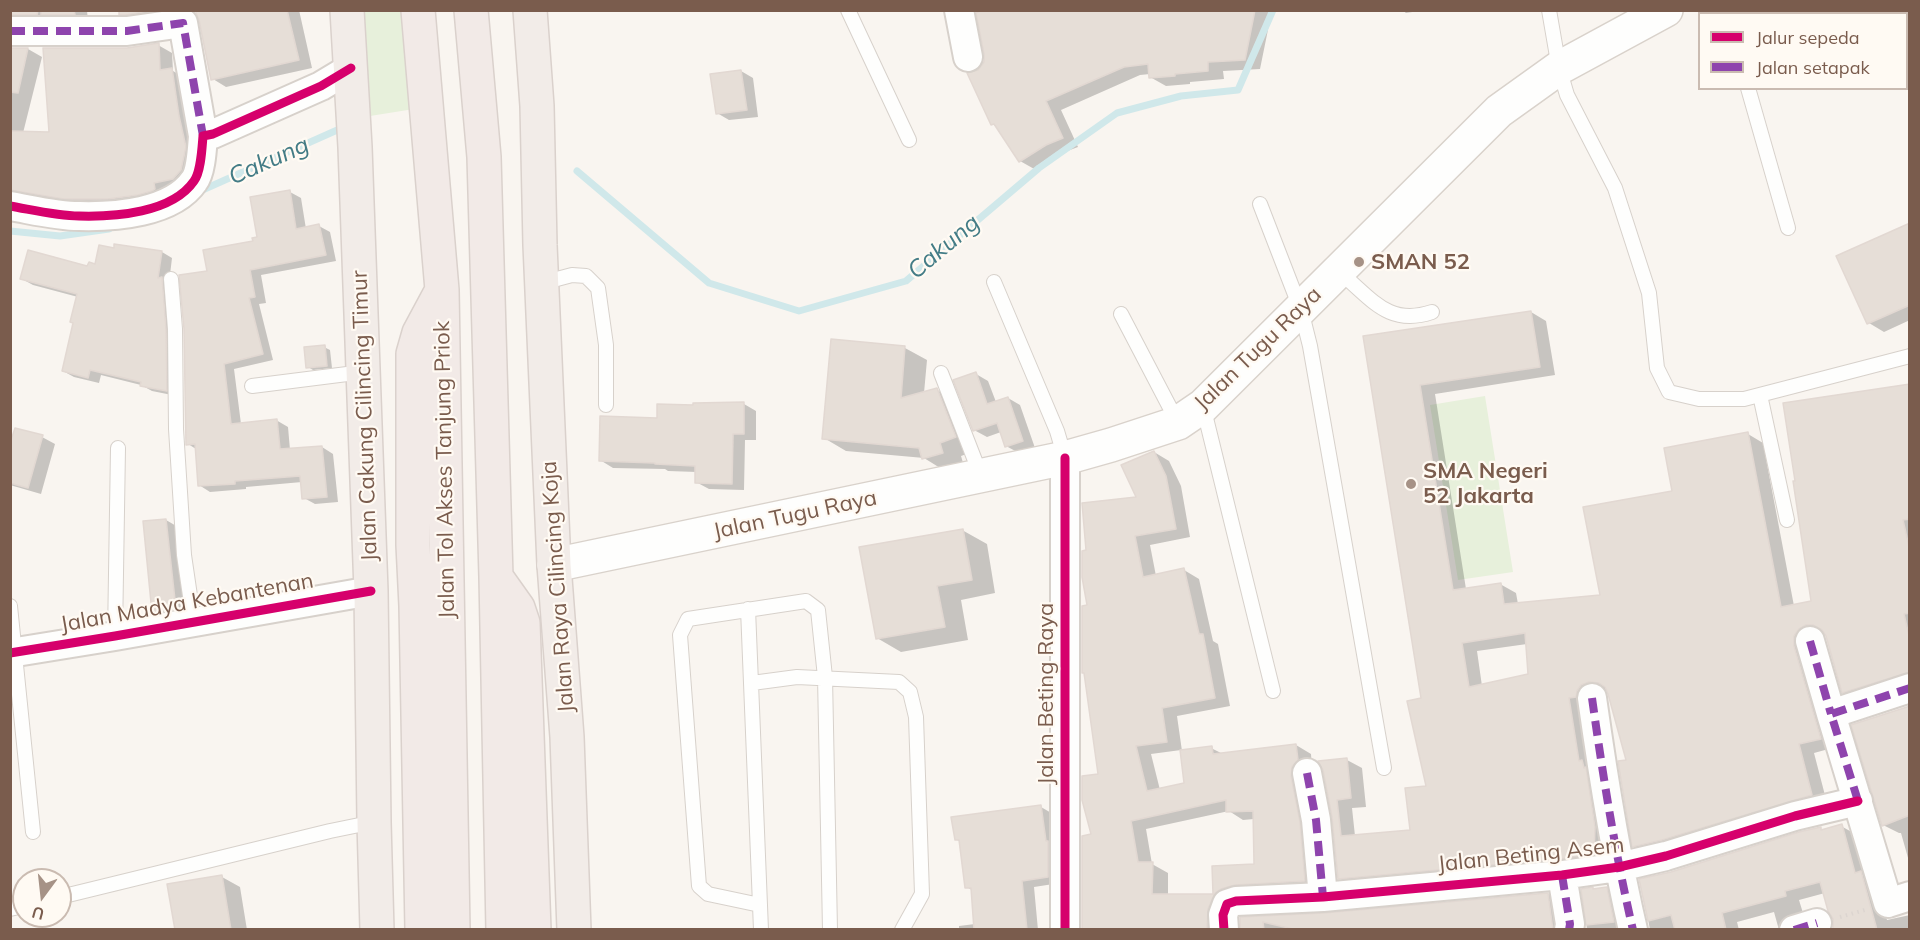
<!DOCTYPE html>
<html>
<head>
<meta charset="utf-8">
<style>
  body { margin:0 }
  #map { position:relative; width:1920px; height:940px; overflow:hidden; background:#f9f5f0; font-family:Mulish,sans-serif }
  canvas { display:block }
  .frame { position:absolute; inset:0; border:12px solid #7a5c4d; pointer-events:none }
  .legend { position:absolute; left:1698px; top:12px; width:210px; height:78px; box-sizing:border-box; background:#fffaf3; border:2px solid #cabbb1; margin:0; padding:8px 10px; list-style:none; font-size:18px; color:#7a5c4d }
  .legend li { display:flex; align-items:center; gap:12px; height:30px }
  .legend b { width:30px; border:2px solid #cabbb1 }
  .north { position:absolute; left:12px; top:868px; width:60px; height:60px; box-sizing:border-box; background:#fffaf3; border:2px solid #cabbb1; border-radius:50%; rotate:195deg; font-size:16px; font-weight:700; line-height:24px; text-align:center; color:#7a5c4d }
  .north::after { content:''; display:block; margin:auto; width:21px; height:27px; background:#a69286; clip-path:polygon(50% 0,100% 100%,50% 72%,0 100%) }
</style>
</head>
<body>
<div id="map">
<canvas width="1920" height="940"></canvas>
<div class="frame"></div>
<ul class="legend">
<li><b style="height:8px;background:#d6006c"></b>Jalur sepeda</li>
<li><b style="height:8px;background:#8e44ad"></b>Jalan setapak</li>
</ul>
<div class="north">U</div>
</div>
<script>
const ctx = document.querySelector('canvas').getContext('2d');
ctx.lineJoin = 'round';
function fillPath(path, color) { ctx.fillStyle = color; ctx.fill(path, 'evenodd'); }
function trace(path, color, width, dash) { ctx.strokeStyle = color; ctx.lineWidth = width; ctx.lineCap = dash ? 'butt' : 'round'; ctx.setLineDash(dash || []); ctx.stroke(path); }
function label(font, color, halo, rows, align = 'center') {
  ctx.font = font + ' Mulish,sans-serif'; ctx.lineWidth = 4.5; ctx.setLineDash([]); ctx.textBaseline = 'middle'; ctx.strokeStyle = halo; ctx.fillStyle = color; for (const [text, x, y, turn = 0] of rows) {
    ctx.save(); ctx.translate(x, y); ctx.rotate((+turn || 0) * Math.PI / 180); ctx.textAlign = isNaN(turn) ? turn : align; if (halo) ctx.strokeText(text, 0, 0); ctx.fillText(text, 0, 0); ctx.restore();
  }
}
fillPath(new Path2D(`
  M347 11H418L414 109 370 116 355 122Z
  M1485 396 1513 572 1458 580 1430 405Z`), '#e7f0db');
fillPath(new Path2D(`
  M10 10H87L88 22 10 29Z
  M120 10H176L134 22 121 14Z
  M197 10H299L312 68 226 87 213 79 201 20Z
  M977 10H1272L1260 69 1223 71 1224 79 1190 82V84L1166 86 1150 77V74L1140 75 1061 110 1078 147 1062 153 1036 170 1020 161 999 128 992 124 979 71 985 62 986 54Z
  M1402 10H1425L1406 13Z
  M158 45 172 53 173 71 185 78 194 179 153 202 10 205V49H28L42 57 23 133 50 134 127 49Z
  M741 71 753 78 758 117 729 120 717 113Z
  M290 192 301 198 306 229 319 226 330 232 336 261 261 275 266 303 259 304 273 360 234 369 241 424 276 420 288 427 290 450 322 447 333 454 338 502 315 504 304 498 302 482 246 487V489L210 492 199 485 196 449 188 444 209 272 255 243Z
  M1910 225V320L1884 332 1869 323Z
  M116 249 162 252 172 258 169 283 177 396 152 391 141 385 101 375 99 383 74 377 63 371 75 323 78 297 33 285 22 279 97 266Z
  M1531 312 1546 321 1555 375 1435 394 1466 589 1500 584 1516 593 1518 604 1602 596 1674 492 1748 434 1763 443 1794 606 1813 603 1910 386V684L1859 701 1843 692 1825 633 1814 638 1836 747 1814 753 1827 803 1649 855 1634 846 1628 761 1607 689 1598 693 1609 862 1355 887 1339 878 1334 817 1325 769 1347 760 1362 768 1366 807 1352 808 1355 836 1411 831 1428 788 1422 699 1365 338ZM1527 644 1530 675 1482 686 1477 651Z
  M324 347 330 350 332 368 313 370 308 367Z
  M905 348 927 360 924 393 937 390 960 403 978 450 961 456 964 466 945 471 924 458 846 451 824 438Z
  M976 374 988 381 996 402 1008 398 1020 405 1035 448 1019 453 1006 446 1001 432 987 437 974 430Z
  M744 404 756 411V440H745L744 490 709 489 696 482 697 472 668 471 665 469 613 468 600 460 658 419 695 407Z
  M42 437 55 444 41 494 10 485V449Z
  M1154 452 1169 461 1181 486 1190 537 1150 545 1156 576 1184 570 1199 579 1213 641 1218 644 1230 706 1177 716 1182 751 1211 748 1223 754 1296 745 1311 754 1320 889 1251 893 1223 930H1083L1100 775 1086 674 1083 672 1089 607 1088 551 1138 498ZM1181 750 1186 784 1160 790 1151 754ZM1229 811 1243 820 1254 819 1256 865 1213 867 1214 896H1168V873L1152 864 1146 829Z
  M166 520 178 527 188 615 166 619 154 612Z
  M962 530 987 544 995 593 961 600 968 640 901 652 877 638Z
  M1910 707V865L1901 833H1899L1883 825Z
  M1041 807 1053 814 1060 883 1034 887 1038 930H959V926L975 924 973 891 967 887 960 842 956 839Z
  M1841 826 1857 835 1876 882 1887 920 1910 915V930H1833L1834 918 1825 893 1799 900 1806 923 1796 930H1779L1774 912 1737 922 1739 930H1650L1641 880 1671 873 1820 828 1824 830Z
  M222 877 240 887 247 930H176Z
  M1593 889H1606L1622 898 1629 930H1587L1583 890Z
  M1548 894 1563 903 1567 930H1242L1241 919 1325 915Z`), '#0003');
trace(new Path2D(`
  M577 171 709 283 799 311 906 281 1039 168 1117 113 1181 96 1238 90 1273 10
  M198 192 344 127
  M10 231 60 236 109 229`), '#d0e8ea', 7);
const building = new Path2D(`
  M10 10H38L37 15H10Z
  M41 10H74L75 15H41Z
  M119 10H154L126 15H119Z
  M195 10H287L299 60 211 80 199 20Z
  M982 10H1255L1245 60 1208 62V71L1175 74V76L1149 78 1148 64 1124 67 1046 101 1063 138 1046 145 1019 162 994 124 991 125 967 73 978 70 984 62V54L976 13Z
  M159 43 160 70 172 68 179 116 186 147 181 170 173 179 154 183 155 189 152 191 138 195 108 199H64L10 190V131L49 132 43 48H127Z
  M10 48H28L18 93 10 92Z
  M741 70 747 110 716 114 710 74Z
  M290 190 296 229 319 224 326 255 250 270 255 297 249 298 263 354 224 364 231 424 277 419 280 449 322 446 327 497 302 499 300 476 235 481V484L198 486 195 444 186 445 184 329 179 275 207 271 203 250 253 241 252 238 257 237 250 197Z
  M1910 223V305L1867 324 1836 256Z
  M114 244 162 251 158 278 162 277 166 329 167 391 140 386 141 382 90 370 88 378 62 371 73 323 70 322 77 294 20 279 28 250 87 266 89 262 95 264 99 245 114 248Z
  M1531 311 1540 367 1420 385 1453 590 1501 583 1504 604 1600 595 1583 507 1672 491 1664 448 1748 432 1781 607 1811 601 1793 481H1795L1783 403 1910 384V519L1903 520 1910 551V613L1904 614 1910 640V672L1842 693 1826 636 1822 630 1813 625H1806L1799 629 1794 636V646L1821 739 1799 744 1812 795 1662 840 1632 847 1618 761 1626 760 1608 694 1605 687 1599 683 1589 682 1581 685 1577 691 1576 697 1569 698 1579 761 1582 760 1584 768 1586 767 1595 827 1594 854 1560 859 1338 879 1332 817 1323 770 1318 761 1347 758 1351 798 1337 800 1341 836 1410 830 1405 788 1426 786 1407 701 1421 698 1363 336ZM1525 633 1528 674 1469 687 1462 643Z
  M831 339 905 346 901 398 937 388 956 437 940 443 943 453 922 459 919 448 822 439Z
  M325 345 327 366 306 368 304 347Z
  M976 372 987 404 1008 397 1023 441 1005 447 997 423 973 431 953 380Z
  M744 402V434H733L732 484 695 483V466L655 464V463L599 461 600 416 657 418V404L693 405V403Z
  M15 428 43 435 28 488 10 483V443Z
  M1154 451 1166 476 1176 529 1135 536 1143 577 1184 568 1199 634H1203L1215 698 1162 708 1167 742 1136 746 1147 791 1184 783 1180 750 1212 746 1213 754 1296 744 1298 760 1292 767 1291 776 1300 822 1305 881 1235 885 1221 889 1215 893 1208 909 1207 930H1082V836L1091 834 1082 800V776L1098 774 1084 673H1082V606L1087 605 1082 577V551L1086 550 1082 503 1136 497 1121 465ZM1226 800V812L1253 811 1254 864 1212 866 1213 894H1152L1153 862H1138L1131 821Z
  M166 519 176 609 152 613 143 521Z
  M963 529 972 580 937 586 945 627 876 639 859 547Z
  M1910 706V815L1882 826 1851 725Z
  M1041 805 1046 841H1048V877L1022 881 1027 930H974L971 888H965L959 840H955L951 817Z
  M1842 824 1855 873 1861 871 1877 930H1833V919L1828 911 1820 882 1785 891 1786 896 1722 913 1726 930H1675L1671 915 1648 921 1639 879 1671 872 1799 832 1821 827V830Z
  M222 875 231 930H175L167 884Z
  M1593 887V889L1607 887 1614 922 1586 925 1581 889Z
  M1548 893 1553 930H1297L1263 922 1264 930H1240V917L1324 913Z`);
fillPath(building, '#e6ded7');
trace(building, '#e2d8d2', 1.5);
const service = new Path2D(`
  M848 10 909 140
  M1549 10 1559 68 1567 95 1615 188 1649 293 1657 368 1669 392 1699 399H1744L1910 356
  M1725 10 1726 14
  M1748 88 1788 228
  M1260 204 1301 310 1310 346 1384 768
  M1338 271C1371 297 1387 327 1432 312
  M171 279 175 329 176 429 184 555 194 623
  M994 282 1057 431 1065 458
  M542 283 572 275 586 276 598 288 606 345V405
  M1121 314 1178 423
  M941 373 981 476
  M252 386 363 372
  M1760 395 1787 520
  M1203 406 1273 691
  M10 606 33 832
  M748 609 761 930
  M115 636 118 448
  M752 683 797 677 899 682 910 692 916 717 922 894 902 930
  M60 897 330 831 374 822
  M760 905 708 894 699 886 680 635 688 619 806 601 818 610 825 677 830 930
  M10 909 24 906`);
const minor = new Path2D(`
  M959 10 968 57
  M10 31H127L183 23 203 136
  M10 206C33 210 57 216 79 216 115 217 172 213 194 181 201 172 202 148 203 136L213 134 321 86 351 68
  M1065 458V930
  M1810 641 1831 714
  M10 653 115 636 371 591
  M1910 688 1831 714 1888 903 1910 896
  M1592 698C1603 776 1615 853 1633 930
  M1307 773 1316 820 1323 897
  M1562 875 1570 924 1569 930
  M1224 930 1223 915 1227 904 1236 901 1323 897 1562 875 1619 867 1666 856 1795 816 1858 801
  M1794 930 1817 923`);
const secondary = new Path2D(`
  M554 565 1065 458 1111 445 1178 423 1203 406 1499 111 1559 68 1666 10`);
const trunk = new Path2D(`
  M347 10 355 147 371 591 374 822 377 930
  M530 10 537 106 540 245 554 565 567 737 574 930`);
const motorway = new Path2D(`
  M418 10 442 290 453 930
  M471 10 484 157 496 577 503 930
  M496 577 518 608 523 623 534 930
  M422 930 416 606 413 545V354L419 333 441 292`);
trace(service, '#d7d1cb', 16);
trace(minor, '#d7d1cb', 32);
trace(secondary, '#d9d2cb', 36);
trace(trunk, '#dad1cc', 36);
trace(motorway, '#dad1cc', 36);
trace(new Path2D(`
  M1840 917 1865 910`), '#dcd5d0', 4, [1.5, 4.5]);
trace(service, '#fefefd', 14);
trace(minor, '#fefefd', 28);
trace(secondary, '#fefefd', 33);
trace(trunk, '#f2ece8', 33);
trace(motorway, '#f2eae7', 33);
trace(new Path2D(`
  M10 31H127L183 23 203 136
  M1810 641 1831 714
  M1592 698C1603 776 1615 853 1633 930
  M1307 773 1316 820 1323 897
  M1858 801 1831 714 1910 688
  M1562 875 1570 924 1569 930
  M1794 930 1817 923`), '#8e44ad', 8, [15, 8]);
trace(new Path2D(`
  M10 206C33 210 57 216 79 216 115 217 172 213 194 181 201 172 202 148 203 136L213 134 321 86 351 68
  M1065 458V930
  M10 653 115 636 371 591
  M1224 930 1223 915 1227 904 1236 901 1323 897 1562 875 1619 867 1666 856 1795 816 1858 801`), '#d6006c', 9);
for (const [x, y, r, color] of [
  [1359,262,6,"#a69286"],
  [1411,484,6,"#a69286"]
]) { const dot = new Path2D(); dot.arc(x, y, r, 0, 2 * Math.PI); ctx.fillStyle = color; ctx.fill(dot); trace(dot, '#fffaf3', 2); }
label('bold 22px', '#7a5c4d', '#fffaf3', [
  ["SMAN 52",1371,262],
  ["SMA Negeri",1423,471],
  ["52 Jakarta",1423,496]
], 'left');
label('22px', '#7a5c4d', '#fffaf3', [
  ["Jalan Tugu Raya",1258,349,-44],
  ["Jalan Cakung Cilincing Timur",365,416,-92],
  ["Jalan Tol Akses Tanjung Priok",445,470,-91],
  ["Jalan Tugu Raya",795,515,-12],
  ["Jalan Raya Cilincing Koja",558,587,-94],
  ["Jalan Madya Kebantenan",187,603,-10],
  ["Jalan Beting Raya",1046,694,-90],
  ["Jalan Beting Asem",1531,855,-6]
]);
label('italic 24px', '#437c86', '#fffaf3', [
  ["Cakung",269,161,-24],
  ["Cakung",944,247,-40]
]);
</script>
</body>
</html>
